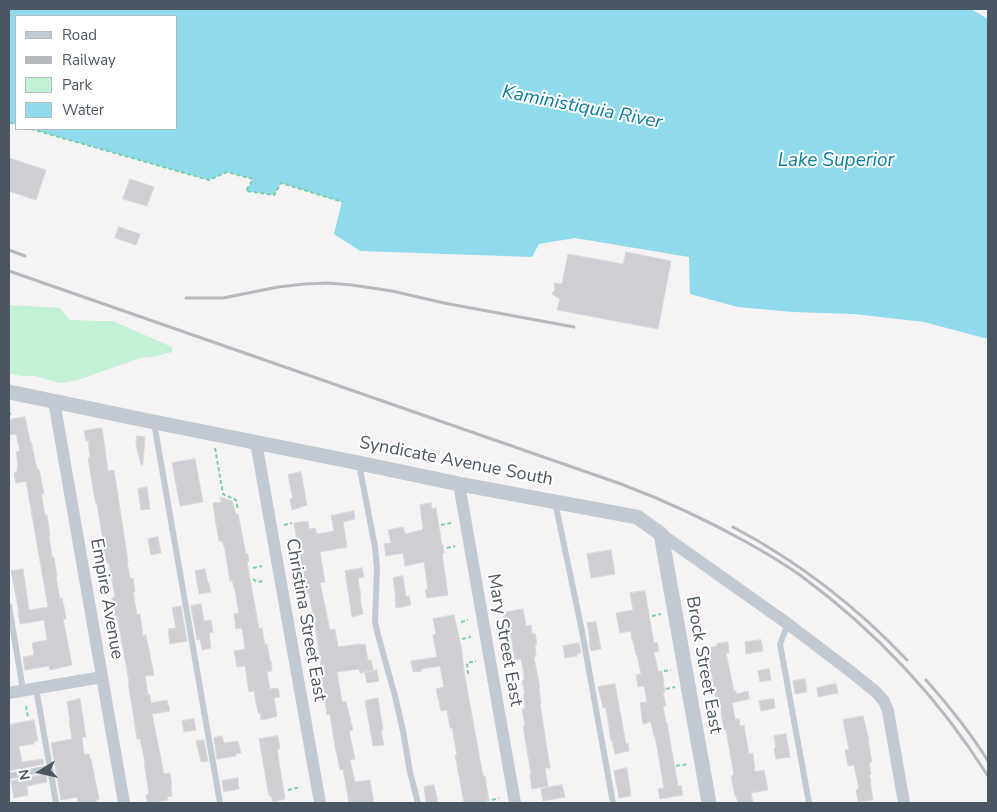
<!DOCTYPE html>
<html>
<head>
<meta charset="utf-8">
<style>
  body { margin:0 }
  #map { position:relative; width:997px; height:812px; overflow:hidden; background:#f5f3f3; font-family:"Nunito Sans",sans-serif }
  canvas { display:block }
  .frame { position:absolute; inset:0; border:10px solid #4a5661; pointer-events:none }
  .legend { position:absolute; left:15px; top:15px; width:162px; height:115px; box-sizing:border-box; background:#fff; border:1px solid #b7bbc0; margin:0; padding:6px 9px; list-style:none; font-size:15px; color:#4a5661 }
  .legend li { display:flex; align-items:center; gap:10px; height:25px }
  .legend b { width:25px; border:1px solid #b7bbc0 }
  .north { position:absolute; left:15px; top:747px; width:50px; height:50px; -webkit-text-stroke:4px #fff; paint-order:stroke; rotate:260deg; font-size:14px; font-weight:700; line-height:20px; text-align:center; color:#4a5661 }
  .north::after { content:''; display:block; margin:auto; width:18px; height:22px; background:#4a5661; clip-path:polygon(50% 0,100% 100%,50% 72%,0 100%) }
</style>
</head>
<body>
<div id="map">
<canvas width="997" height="812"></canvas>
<div class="frame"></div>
<ul class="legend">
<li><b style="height:6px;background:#c1cad2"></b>Road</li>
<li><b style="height:6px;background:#b5b8bd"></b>Railway</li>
<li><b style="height:14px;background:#c3f1d5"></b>Park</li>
<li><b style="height:14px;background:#90daee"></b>Water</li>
</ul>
<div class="north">N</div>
</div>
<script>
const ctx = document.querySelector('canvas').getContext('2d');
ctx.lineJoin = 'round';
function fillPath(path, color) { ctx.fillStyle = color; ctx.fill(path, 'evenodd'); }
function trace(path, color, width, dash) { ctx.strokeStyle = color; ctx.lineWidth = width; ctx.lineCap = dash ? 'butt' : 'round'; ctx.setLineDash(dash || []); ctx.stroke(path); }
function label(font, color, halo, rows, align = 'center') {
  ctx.font = font + ' "Nunito Sans",sans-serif'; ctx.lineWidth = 4; ctx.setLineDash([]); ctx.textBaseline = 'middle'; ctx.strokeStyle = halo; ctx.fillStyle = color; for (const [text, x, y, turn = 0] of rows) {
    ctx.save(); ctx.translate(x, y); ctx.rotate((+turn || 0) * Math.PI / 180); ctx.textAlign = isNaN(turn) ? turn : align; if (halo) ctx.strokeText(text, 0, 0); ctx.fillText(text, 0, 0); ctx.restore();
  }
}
fillPath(new Path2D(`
  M9 305 60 308 70 320 102 321H113L172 347V352L157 356 140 358 78 380 60 383 35 376H23L9 374Z`), '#c3f1d5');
fillPath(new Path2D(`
  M9 9H971L988 19V339L924 322 854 314 793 312 738 307 690 294 689 257 575 238 539 244 532 257 360 251 334 234 342 202 281 183 274 195 246 191 253 179 227 172 209 180 31 129H176V16H16V125L9 122Z`), '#90daee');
const building = new Path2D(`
  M9 158 46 170 36 200 9 191Z
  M130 179 154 187 147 206 123 199Z
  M119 227 140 234 136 245 115 238Z
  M626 252 671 261 658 329 557 310 560 299 552 294 555 289 554 283 562 284 568 254 623 264Z
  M25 417 30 441H31L37 469H39L44 494H42V499L45 515H47L50 535 49 536 52 557H54L57 577H56L60 599 62 598 64 607 66 619H63L72 665 50 670 49 666 25 670 23 657 34 655 32 643 47 640 44 620 20 624 18 612H19L11 571 23 569 29 610 48 607 26 481 16 483 14 473 17 472V467H18L16 452 20 451 16 434 9 435V420Z
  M102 428 108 471 114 470 128 561H127L130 579 133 578 135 592H133L137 615 140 614 143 636 146 635 154 675 145 676 148 695H150L151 703 167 700 170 711 152 714 164 774 170 773 172 785 171 786 172 796 167 797 168 800 150 803H147L146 795 149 794 144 762H145L140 739H137L128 681H129L117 616H115L112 598 115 597 109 564H108L106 560 97 504H96L92 483 88 458 90 457 88 440 86 441 84 431Z
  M137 436 145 437 143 464 141 465 136 444Z
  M195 459 203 502 180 506 172 463Z
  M301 472 307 505 292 510 290 499 293 498 292 494 288 475Z
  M147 487 150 509 141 510 138 489Z
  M220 497 232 501 236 514H238L246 554H248L249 562H247L259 629 262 628 265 645 267 644 270 661H271L272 671 267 672 270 689 278 688 280 697 274 698 277 716 275 717 261 720 260 713H258L254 691 249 692 245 666 237 667 234 651 245 649 242 628 236 629 234 614 239 613 235 591 232 580 230 581 225 550 222 541H219L215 518 213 503 221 502Z
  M431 503 432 509 436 508 442 545 443 544 444 553 442 554 448 595 427 598 425 590 428 589 424 562 405 566 403 553 386 556 384 544 391 543 388 530 403 527 405 534 422 530 423 529 420 505Z
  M354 511 355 519 343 522 347 547 320 552 325 582 320 583 330 630 335 629 338 647 360 644 361 645 365 644 368 660H371L373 670 360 673 359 669 337 672 342 702H346L353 730 349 731 355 759 350 760 355 782 370 780 374 803H349L343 769 340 770 334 741 330 714 327 715 320 666 321 665 317 638 309 594H307L302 564H301L294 523 308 521 309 529 315 528 317 534 334 531 331 516Z
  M158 537 161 553 151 555 148 539Z
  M611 550 615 574 591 578 587 554Z
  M362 568 364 577 358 578 361 597H360L363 614 352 617 345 571Z
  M205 569 208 583H209L211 592 199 594 195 571Z
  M403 576 406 597 409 596 411 605 396 608 395 599H396L393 578Z
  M645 591 654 643 657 642 659 651 654 652 658 671H662L664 682H663L665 692 663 693 666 706H663L666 723H667L678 786 681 785 683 795 660 799 658 789 664 788 655 736 654 737 651 722 643 724 640 703 647 702 644 686 638 687 636 675 641 674 637 655H636L633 641H632L631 631 620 633 616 613 633 610 630 593Z
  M201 604 204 621 211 620 213 632 209 633 211 648 202 650 200 639 197 640 191 606Z
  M181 606 187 641 170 644 168 629 176 628 172 608Z
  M523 609 526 626 531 625 532 634 535 633 537 644 535 645 536 656 534 657 540 688H539L541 704H540L550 768H545L548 786 532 789 530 775 531 774 523 726H525L522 709 525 708 523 694H525L522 681 524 680V675L521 659 515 660 508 621H504L503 613Z
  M454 615 461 646 465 677 483 776H485L489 801H486V803H464L455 755H457L452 728H450L447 710 441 711 436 689 444 687 440 666 421 669 422 671 413 672 411 661 437 657 433 635 436 634 433 619Z
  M596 622 601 649 591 651 589 641H590L587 623Z
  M761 640 763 651 746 654 745 642Z
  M728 642 729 653H726L734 691 736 690V694L748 691 749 699 732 703 735 719H739L740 726 744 725 749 754 753 753 755 772 764 770 768 790 751 793 753 803H738L736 796H735L731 776 734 775 726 730H724L720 705 717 706 712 675H707L705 665 704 649 717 646V644Z
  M579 643 581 653H577V656L565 658 563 646Z
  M769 669 771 680 760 682 758 671Z
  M377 670 379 681 367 683 365 673Z
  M805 679 807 692 795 694 793 681Z
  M615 684 626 744 628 743 629 751 615 754 612 740 611 741 606 708H603L598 687Z
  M833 684H836L838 693 818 697 817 688Z
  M378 698 383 730H381L384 745 373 746 365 701Z
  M80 699 85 731 86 737H82L84 755 89 754 90 759H91L99 799 96 800 97 803 78 802 77 797 61 800 51 743 72 739 69 721H70L67 702Z
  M774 699 775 708 761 711 759 701Z
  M863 716 869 740H868L872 762H869L871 774 869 775 871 781H870L873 800 858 802 856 790 859 789 854 765 848 766 845 750H849L843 720Z
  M194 719 196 730 184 732 182 721Z
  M34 720 38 741H34V744L19 746 22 762 43 759 44 764 10 771 9 725Z
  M786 734 790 757 776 759 774 748H776L774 736Z
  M222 736 224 743 238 741 241 753 235 754 236 756 217 759 214 738Z
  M278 736 280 749H277L285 799 273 802 271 796H269L259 739Z
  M204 740 208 761 201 762 196 741Z
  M627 768 631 796 619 798 614 771Z
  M46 774 47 782 27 786 28 795 14 798 11 781Z
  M238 778 239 789 224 792 222 781Z
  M434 785 438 803H426L424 787Z
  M562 785 565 797 543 801 541 789Z`);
fillPath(building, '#cdcfd5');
trace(building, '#d7d9de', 1);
trace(new Path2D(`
  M9 122 16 125
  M31 129 209 180 227 172 253 179 246 191 274 195 281 183 343 202
  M9 406 10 415
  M215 448 223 494 236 500 238 510
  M284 525 292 523
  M441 525 451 523
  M287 541 292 540
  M447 548 455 546
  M253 568 262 566
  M253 579 257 582 264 581
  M652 616 661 614
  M461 622 468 620
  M462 639 471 637
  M664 671 671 670
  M468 674 467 663 476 661
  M666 689 675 687
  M26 706 28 717
  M676 766 688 764
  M288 790 301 787
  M492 800 499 798`), '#7ad0a6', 2, [4, 2.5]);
trace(new Path2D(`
  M154 423 220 803
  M359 464 375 547 377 568 375 621 378 635 395 696 403 731 410 772 418 803
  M555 502 581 626 613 803
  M9 606 23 690
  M788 624 780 644 809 803
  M36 688 56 803
  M9 776 50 768`), '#c1cad2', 6);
trace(new Path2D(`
  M54 401 124 803
  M256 442 320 803
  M459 484 515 803
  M661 534 788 624 850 671 876 692 884 701 888 711 904 803
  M9 693 102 677`), '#c1cad2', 12);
trace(new Path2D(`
  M9 392 154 422 359 463 459 484 637 517 661 534 709 803`), '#c1cad2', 15);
trace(new Path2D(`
  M9 250 25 256
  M9 271 621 484C666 501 707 520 748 543 766 553 784 564 800 575 876 631 938 697 988 776
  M186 298H223L278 287 305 284 328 283 352 285 392 291 444 303 574 327
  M733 527C799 562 856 606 907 660
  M926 680C949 706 970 732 988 761`), '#b5b8bd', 3);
label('18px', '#4a5661', '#fff', [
  ["Syndicate Avenue South",456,462,11],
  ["Empire Avenue",106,599,80],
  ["Christina Street East",305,620,80],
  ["Mary Street East",504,640,80],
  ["Brock Street East",703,665,80]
]);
label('italic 19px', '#0c7c9b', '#fff', [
  ["Kaministiquia River",582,108,11],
  ["Lake Superior",836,161]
]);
</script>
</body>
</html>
